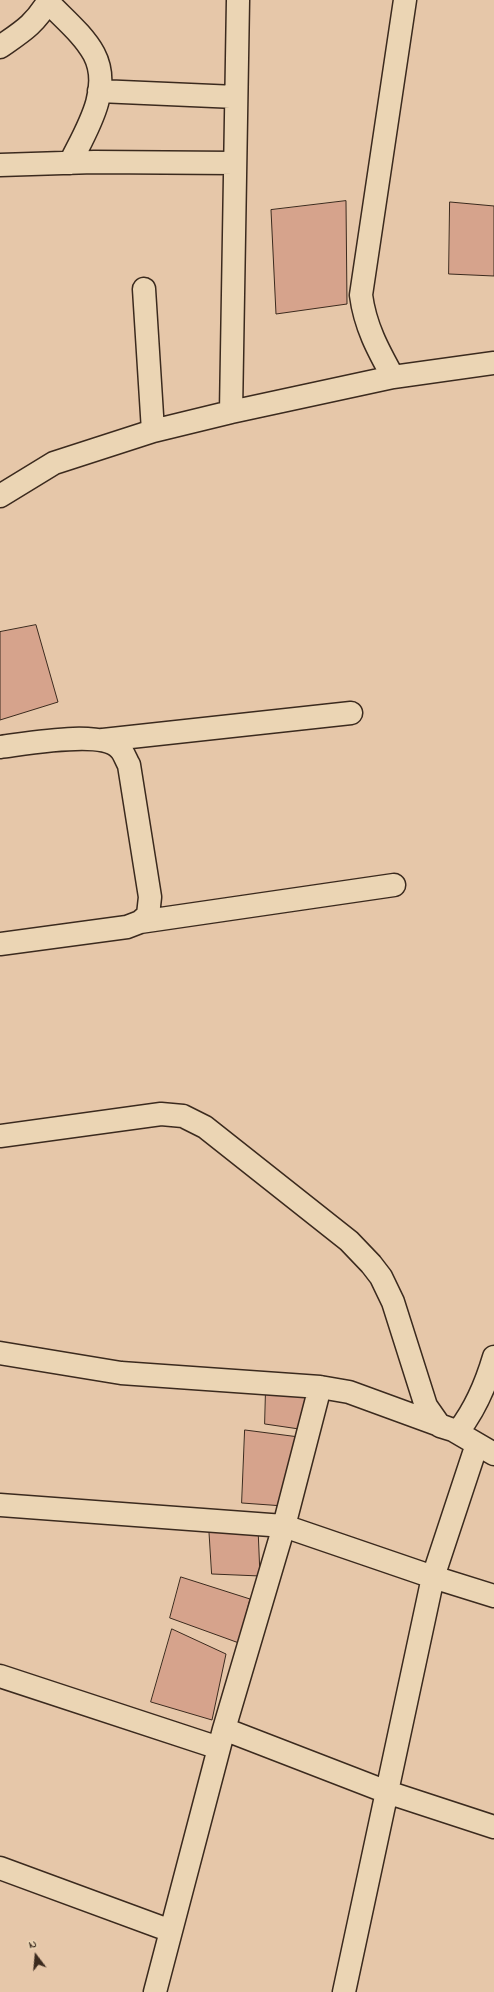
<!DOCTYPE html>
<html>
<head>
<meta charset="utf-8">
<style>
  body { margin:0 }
  #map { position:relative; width:494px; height:1992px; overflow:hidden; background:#e6c7a9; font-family:"Indie Flower",sans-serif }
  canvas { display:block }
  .north { position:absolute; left:16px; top:1936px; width:40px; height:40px; -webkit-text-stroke:3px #ebd5b4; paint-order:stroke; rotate:344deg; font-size:11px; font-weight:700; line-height:16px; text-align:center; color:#3b2a1e }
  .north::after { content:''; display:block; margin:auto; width:14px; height:18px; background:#3b2a1e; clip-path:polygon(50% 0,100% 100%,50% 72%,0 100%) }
</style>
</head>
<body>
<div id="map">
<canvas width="494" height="1992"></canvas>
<div class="north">N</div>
</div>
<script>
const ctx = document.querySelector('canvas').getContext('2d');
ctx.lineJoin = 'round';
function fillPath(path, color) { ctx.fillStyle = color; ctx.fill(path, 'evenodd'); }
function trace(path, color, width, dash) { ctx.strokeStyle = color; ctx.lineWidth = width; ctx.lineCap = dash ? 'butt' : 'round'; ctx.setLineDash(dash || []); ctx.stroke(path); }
const building = new Path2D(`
  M346 201 347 304 276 314 271 210Z
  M450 202 494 206V276L449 274Z
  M36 625 58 702 0 720V632Z
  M266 1387 312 1391 306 1430 265 1424Z
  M245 1430 299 1437 284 1506 242 1503Z
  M209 1526 258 1528 260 1576 212 1574Z
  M181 1577 250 1599 239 1643 170 1618Z
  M172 1629 226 1654 212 1720 151 1702Z`);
fillPath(building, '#d6a38c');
trace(building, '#3b2a1e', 1);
const minor = new Path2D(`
  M48 2C63 18 83 34 94 54 113 90 85 132 70 163
  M0 47C23 31 34 25 49 0
  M99 91 236 97
  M0 165 94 162 235 163
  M144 289 153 431
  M393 377C378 350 365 326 361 295L405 0
  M231 412 238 0
  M0 496 54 463 153 431 231 412 393 377 494 363
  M103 740 351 713
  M0 747C25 744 103 729 120 749 124 753 126 760 129 765L150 897 148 915 140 922 127 927 0 944
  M140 922 394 885
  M0 1136 161 1114 183 1116 205 1127 349 1241 371 1264 381 1277 393 1302 426 1406 440 1426 453 1430H459C476 1408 486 1384 494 1357
  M0 1353 121 1373 320 1387 349 1392 453 1430 494 1454
  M0 1505 284 1526 433 1577 494 1596
  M0 1676 219 1748
  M224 1729 387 1792 494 1827
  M0 1868 171 1931
  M155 1992 224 1729 284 1526 320 1387
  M344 1992 433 1577 477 1444`);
trace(minor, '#3b2a1e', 25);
trace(minor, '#ebd5b4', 22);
</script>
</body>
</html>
